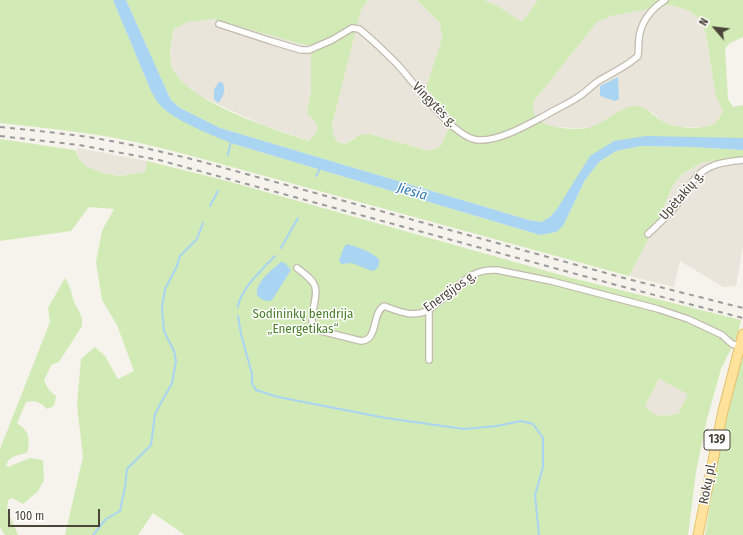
<!DOCTYPE html>
<html>
<head>
<meta charset="utf-8">
<style>
  body { margin:0 }
  #map { position:relative; width:743px; height:535px; overflow:hidden; background:#f6f3ec; font-family:"Fira Sans Condensed",sans-serif }
  canvas { display:block }
  .north { position:absolute; left:695px; top:8px; width:40px; height:40px; -webkit-text-stroke:3px #fff; paint-order:stroke; rotate:298deg; font-size:11px; font-weight:700; line-height:16px; text-align:center; color:#4b4439 }
  .north::after { content:''; display:block; margin:auto; width:14px; height:18px; background:#4b4439; clip-path:polygon(50% 0,100% 100%,50% 72%,0 100%) }
  .scale { position:absolute; left:8px; top:509px; width:92px; height:18px; box-sizing:border-box; border:2px solid #4b4439; border-top:0; padding-left:5px; font-size:12px; line-height:14px; white-space:nowrap; color:#4b4439; -webkit-text-stroke:3px #fff; paint-order:stroke }
</style>
</head>
<body>
<div id="map">
<canvas width="743" height="535"></canvas>
<div class="north">N</div>
<div class="scale">100 m</div>
</div>
<script>
const ctx = document.querySelector('canvas').getContext('2d');
ctx.lineJoin = 'round';
function fillPath(path, color) { ctx.fillStyle = color; ctx.fill(path, 'evenodd'); }
function trace(path, color, width, dash) { ctx.strokeStyle = color; ctx.lineWidth = width; ctx.lineCap = dash ? 'butt' : 'round'; ctx.setLineDash(dash || []); ctx.stroke(path); }
function label(font, color, halo, rows, align = 'center') {
  ctx.font = font + ' "Fira Sans Condensed",sans-serif'; ctx.lineWidth = 3; ctx.setLineDash([]); ctx.textBaseline = 'middle'; ctx.strokeStyle = halo; ctx.fillStyle = color; for (const [text, x, y, turn = 0] of rows) {
    ctx.save(); ctx.translate(x, y); ctx.rotate((+turn || 0) * Math.PI / 180); ctx.textAlign = isNaN(turn) ? turn : align; if (halo) ctx.strokeText(text, 0, 0); ctx.fillText(text, 0, 0); ctx.restore();
  }
}
fillPath(new Path2D(`
  M368 0H417L440 23 442 38 426 88 453 119 440 147 429 151 370 134 353 138 345 144 337 142 333 134 332 125 361 10Z
  M484 0H538L522 22 496 5Z
  M670 5 688 10 700 19 706 34 716 97 723 111 716 123 705 127H680L663 122 652 112 631 106 593 127 576 128 551 127 541 123 533 112 534 101 597 22 611 16Z
  M213 19 301 44 311 46V92L307 113 317 124V132L310 141 263 125 200 96 184 84 176 75 171 63V45L174 29 188 22Z
  M78 148 147 161 145 172 119 176 104 173 87 167 79 159 76 150Z
  M743 159V246L736 286 723 287 680 261 674 287 629 276 657 223 672 187 682 174 703 162Z
  M660 378 689 394 678 414 662 416 653 414 645 406Z`), '#eae5da');
fillPath(new Path2D(`
  M0 0H113L151 91 157 101 164 109 237 145 540 235 563 226 585 180 599 162 616 151 641 146 693 147 743 150V159L703 162 682 174 672 187 657 223 629 276 192 156C165 149 138 142 110 137 74 131 37 127 0 123Z
  M126 0H368L361 10 332 125 333 134 337 142 345 144 360 135 370 134 429 151 440 147 453 119 426 88 442 38 440 23 417 0H484L496 5 522 22 538 0H743V37L730 43 725 48 728 99 733 107 743 105V138L614 141 550 217 541 222 529 220 220 128 180 108 171 100 165 87ZM670 5 688 10 700 19 706 34 716 97 723 111C721 114 718 121 715 123 703 131 676 128 664 122 652 116 648 105 632 106 623 107 604 122 594 126 583 131 554 129 543 123 539 121 536 116 533 112L534 101 597 22 611 16ZM213 19 301 44 311 46V92L307 113 317 124V132L309 141C277 130 178 100 171 63 169 52 172 39 174 29L188 22Z
  M0 139 75 150 79 159 87 167 104 173 119 176 145 172 147 161 227 181 568 277 741 320 737 337 721 369 707 419 696 472 688 535H185L153 513 138 535H65L83 457 77 405 81 359 95 347 105 356 118 379 134 371 117 325 102 300 96 262 102 231 114 209 89 207 71 231 0 241ZM659 379 688 394 678 414C661 416 657 419 645 406Z
  M65 278C70 285 71 291 73 299 76 309 84 314 82 326L59 362 51 365 44 381 49 390 56 396 54 406 47 409C40 402 36 400 26 402L17 423C20 426 23 427 25 430 30 435 29 446 27 453 18 455 9 456 6 465L8 467 30 458 43 460 44 480 38 491 23 504 12 498 8 500 7 509 18 535H5L0 527V449L50 322 48 308Z
  M743 351V535H705L716 467 728 410Z`), '#d2eab5');
fillPath(new Path2D(`
  M113 0H126L165 87 171 100 180 108 220 128 529 220 541 222 550 217 557 209 590 156 614 141 646 136 743 138V150L693 147 641 146 616 151 599 162 585 180 563 226 556 232 540 235 237 145C216 137 180 123 164 109 158 104 155 98 151 91Z
  M618 77 619 99 615 101 600 96V86Z
  M219 82H222C227 89 223 97 218 103L214 99V90Z
  M347 244C358 247 370 251 379 259 380 265 378 269 372 271L352 263 341 264 339 260 344 247Z
  M281 262 285 263 291 270 272 300C267 303 260 299 257 295 255 282 272 270 281 262Z`), '#a9d4f2');
trace(new Path2D(`
  M228 155 231 141
  M316 176 321 167
  M210 206 218 191
  M281 248 298 218
  M238 307C240 289 264 268 275 256
  M238 316 241 334 252 374V383L256 390 278 397 386 418 464 429 497 426 521 421 533 424 543 438V467L535 495 539 535
  M93 535 106 519 120 511 125 487 127 469 151 445 155 414 172 383 176 361 174 351 164 331 162 308 165 289 177 266 180 256 197 239 203 223`), '#a9d4f2', 2);
const minor = new Path2D(`
  M219 24 271 41 301 50H309L332 40 352 28 359 29C372 39 385 52 397 64 414 82 453 138 478 140 500 141 527 125 546 115 556 109 568 104 578 97 585 93 590 87 597 82 611 73 626 67 638 56 639 48 638 40 640 33 643 19 653 8 665 0
  M648 234C660 223 672 212 681 199 685 194 689 187 693 181 705 164 724 162 743 160
  M297 268C318 284 318 285 313 311 312 316 311 321 313 326L321 331 361 341C379 340 371 314 384 306 400 312 413 318 429 310 436 304 444 298 451 292 467 278 475 269 497 270L551 281 658 309 688 319 722 335 732 344 740 346
  M429 360V310`);
const primary = new Path2D(`
  M698 535 723 411 743 334`);
trace(minor, '#c2bbae', 8);
trace(primary, '#e6c16a', 11);
trace(minor, '#fff', 5.5);
trace(primary, '#ffe39c', 9);
trace(new Path2D(`
  M0 127C30 130 59 133 88 137 126 143 163 152 199 161L624 278 743 308
  M0 136 79 145 159 160 620 286 743 318`), '#9a9a9a', 2, [5, 5]);
for (const [x, y, w] of [
  [717,440,26]
]) { const box = new Path2D(); box.roundRect(x - w / 2, y - 10, w, 20, 3); ctx.fillStyle = '#fff'; ctx.fill(box); trace(box, '#4b4439', 1); }
label('bold 12px', '#4b4439', null, [
  ["139",717,440]
]);
label('13px', '#4b4439', '#fff', [
  ["Vingytės g.",434,105,46],
  ["Upėtakių g.",682,196,-49],
  ["Energijos g.",450,292,-35],
  ["Rokų pl.",708,483,-79]
]);
label('13px', '#4a7f2a', '#fff', [
  ["Sodininkų bendrija",303,314],
  ["„Energetikas“",303,329]
]);
label('italic 14px', '#2e7ab2', '#fff', [
  ["Jiesia",412,192,16]
]);
</script>
</body>
</html>
